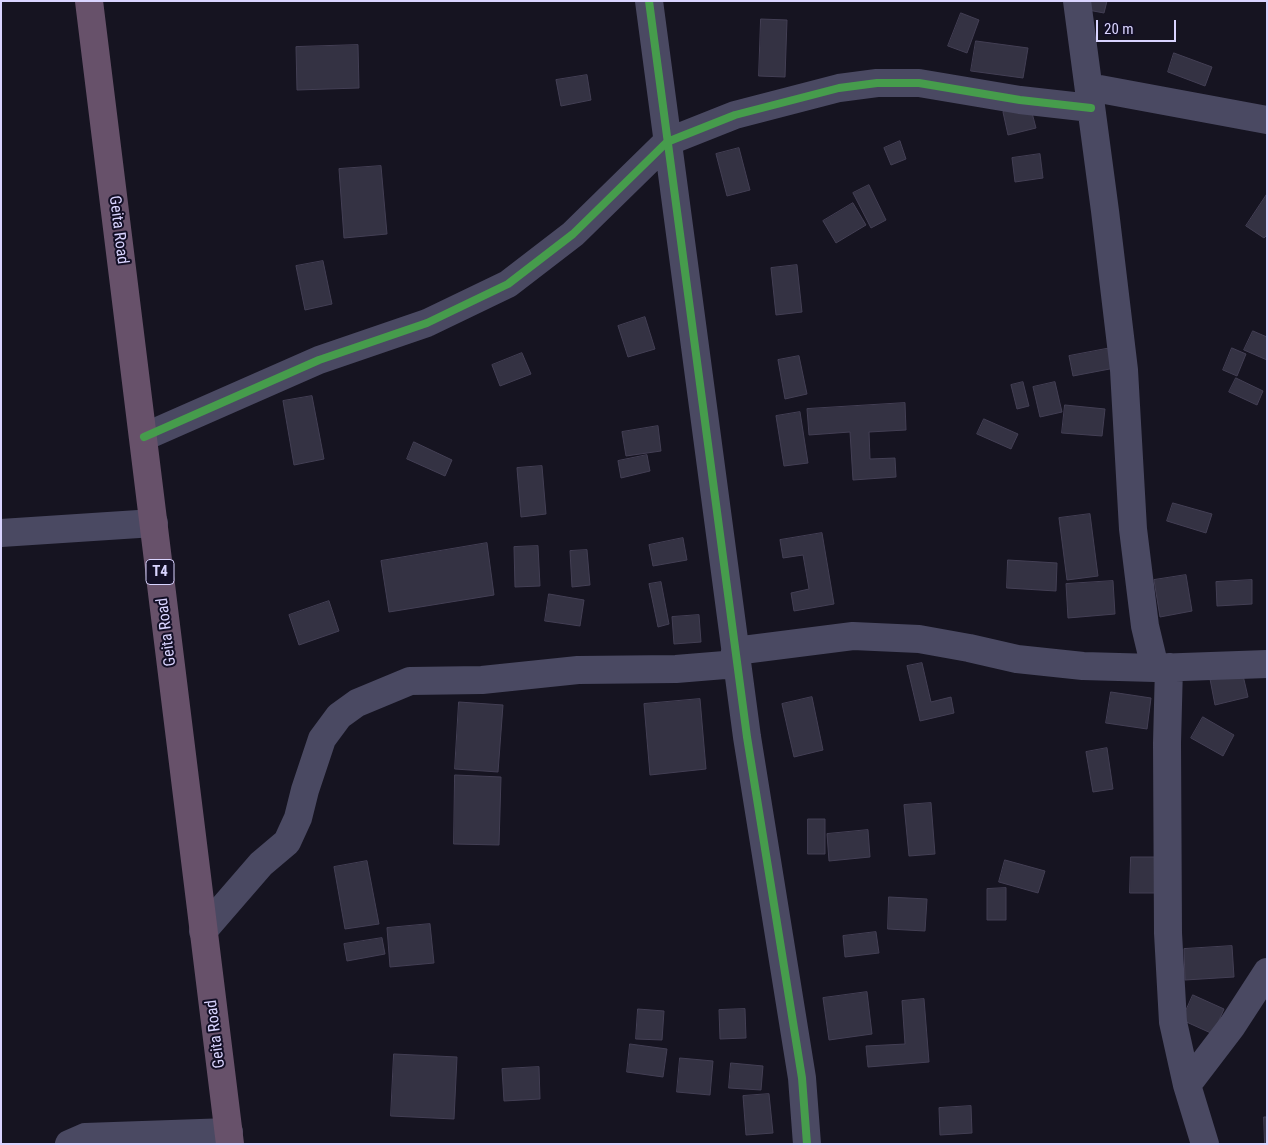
<!DOCTYPE html>
<html>
<head>
<meta charset="utf-8">
<style>
  body { margin:0 }
  #map { position:relative; width:1268px; height:1145px; overflow:hidden; background:#161421; font-family:"Roboto Condensed",sans-serif }
  canvas { display:block }
  .frame { position:absolute; inset:0; border:2px solid #d9d4ff; pointer-events:none }
  .scale { position:absolute; left:1096px; top:20px; width:80px; height:22px; box-sizing:border-box; border:2px solid #d9d4ff; border-top:0; padding-left:6px; font-size:15px; line-height:18px; white-space:nowrap; color:#d9d4ff; -webkit-text-stroke:4px #130f26; paint-order:stroke }
</style>
</head>
<body>
<div id="map">
<canvas width="1268" height="1145"></canvas>
<div class="frame"></div>
<div class="scale">20 m</div>
</div>
<script>
const ctx = document.querySelector('canvas').getContext('2d');
ctx.lineJoin = 'round';
function fillPath(path, color) { ctx.fillStyle = color; ctx.fill(path, 'evenodd'); }
function trace(path, color, width, dash) { ctx.strokeStyle = color; ctx.lineWidth = width; ctx.lineCap = dash ? 'butt' : 'round'; ctx.setLineDash(dash || []); ctx.stroke(path); }
function label(font, color, halo, rows, align = 'center') {
  ctx.font = font + ' "Roboto Condensed",sans-serif'; ctx.lineWidth = 4; ctx.setLineDash([]); ctx.textBaseline = 'middle'; ctx.strokeStyle = halo; ctx.fillStyle = color; for (const [text, x, y, turn = 0] of rows) {
    ctx.save(); ctx.translate(x, y); ctx.rotate((+turn || 0) * Math.PI / 180); ctx.textAlign = isNaN(turn) ? turn : align; if (halo) ctx.strokeText(text, 0, 0); ctx.fillText(text, 0, 0); ctx.restore();
  }
}
const building = new Path2D(`
  M1089 1H1107L1104 13 1088 10Z
  M961 13 979 20 967 53 948 46Z
  M761 19 787 20 785 77 759 76Z
  M976 41 1028 48 1023 78 971 71Z
  M358 45 359 88 297 90 296 47Z
  M1174 53 1212 67 1205 86 1168 72Z
  M587 75 591 100 561 106 556 80Z
  M1030 105 1036 128 1008 135 1003 112Z
  M900 141 906 159 891 165 884 148Z
  M739 148 750 190 727 196 716 154Z
  M1040 154 1043 178 1015 182 1012 158Z
  M381 166 387 234 344 238 339 169Z
  M869 185 886 220 871 228 853 193Z
  M1267 194V235L1264 238 1246 226Z
  M853 203 866 225 836 243 823 221Z
  M323 261 332 304 305 310 296 266Z
  M797 265 802 312 776 315 771 268Z
  M645 317 655 349 628 357 618 326Z
  M1253 331 1267 337V360L1244 350Z
  M1111 348 1115 368 1073 376 1069 356Z
  M1232 348 1246 354 1237 376 1223 370Z
  M522 353 531 374 500 386 492 365Z
  M799 356 807 394 785 399 778 360Z
  M1236 378 1263 391 1257 405 1229 392Z
  M1023 382 1029 406 1017 409 1011 385Z
  M1055 382 1062 412 1040 417 1033 387Z
  M312 396 324 459 294 465 283 401Z
  M905 403 906 430 869 432 870 459 895 458 896 477 853 480 850 432 809 435 807 409Z
  M1065 405 1105 409 1102 436 1062 433Z
  M800 412 808 463 784 466 776 416Z
  M984 419 1018 434 1011 449 977 434Z
  M658 426 661 451 626 456 622 432Z
  M414 442 452 460 445 476 407 459Z
  M647 455 650 471 621 478 618 461Z
  M542 466 546 514 521 517 517 468Z
  M1173 503 1212 514 1206 533 1167 521Z
  M1090 514 1098 576 1067 580 1059 518Z
  M822 533 834 604 794 611 791 593 809 589 803 555 783 558 780 540Z
  M683 538 687 560 653 566 649 545Z
  M487 543 494 595 389 612 381 561Z
  M538 546 540 586 515 587 514 547Z
  M587 550 590 585 572 587 570 551Z
  M1008 560 1057 563 1056 591 1007 588Z
  M1186 575 1192 611 1160 617 1154 580Z
  M1252 580V604L1217 606 1216 582Z
  M1113 581 1115 614 1068 618 1066 584Z
  M661 582 669 624 658 627 649 584Z
  M549 594 584 600 580 626 545 621Z
  M329 601 339 631 299 645 289 615Z
  M699 615 701 642 674 644 672 617Z
  M922 663 931 702 951 697 954 713 920 721 907 666Z
  M1242 671 1248 697 1215 705 1210 679Z
  M1111 692 1151 698 1147 729 1106 723Z
  M812 697 823 750 794 757 782 704Z
  M700 699 706 769 650 775 644 704Z
  M459 702 503 705 498 772 455 769Z
  M1203 717 1234 735 1223 756 1191 738Z
  M1107 748 1113 789 1093 792 1086 752Z
  M455 775 501 777 499 845 454 844Z
  M931 803 935 854 909 856 904 805Z
  M808 819H825V854H808Z
  M868 830 870 857 829 861 827 834Z
  M1131 857H1167V893H1130Z
  M1005 860 1045 871 1038 893 999 882Z
  M367 861 379 924 345 929 334 867Z
  M1006 888V920H987V889Z
  M889 897 927 899 925 931 888 929Z
  M430 924 434 963 390 967 387 928Z
  M876 932 879 953 845 957 843 936Z
  M382 938 385 954 347 961 344 944Z
  M1232 946 1234 977 1185 980 1184 949Z
  M867 992 872 1034 829 1040 823 998Z
  M1193 995 1224 1009 1213 1034 1182 1020Z
  M924 999 929 1062 868 1067 866 1046 905 1044 902 1001Z
  M638 1009 664 1011 662 1040 636 1039Z
  M745 1009 746 1038 720 1039 719 1010Z
  M630 1044 667 1049 663 1077 627 1072Z
  M394 1054 457 1057 454 1119 391 1116Z
  M680 1058 713 1061 710 1095 677 1092Z
  M731 1063 763 1066 761 1090 729 1088Z
  M539 1067 540 1099 504 1101 502 1069Z
  M769 1094 773 1133 746 1135 743 1096Z
  M971 1106 972 1133 940 1135 939 1108Z
  M1264 1117H1267V1144H1265Z`);
fillPath(building, '#343243');
trace(building, '#433f54', 1);
trace(new Path2D(`
  M649 1 747 737 802 1078 807 1144
  M1077 1 1105 211 1124 370 1133 529 1145 626 1155 668
  M1089 87 1267 120
  M144 437 319 360 427 323 508 284 573 234 667 142 735 115 839 88 877 83H919L1020 100 1091 108
  M1 533 154 523
  M735 651 853 636 919 639 969 648 1017 659 1083 666 1155 668 1267 664
  M1169 667 1167 743 1168 933 1173 1022 1187 1085 1205 1144
  M203 931 261 864 287 842 298 818 305 790 322 739 339 716 357 703 410 681 482 680 578 670 676 669 737 664
  M1187 1085 1232 1026 1267 972
  M69 1144 85 1137 229 1132`), '#4a4962', 28);
trace(new Path2D(`
  M89 1 230 1144`), '#67516a', 28);
trace(new Path2D(`
  M649 1 747 737 802 1078 807 1144
  M144 437 319 360 427 323 508 284 573 234 667 142 735 115 839 88 877 83H919L1020 100 1091 108`), '#469c4c', 8);
for (const [x, y, w] of [
  [160,572,28]
]) { const box = new Path2D(); box.roundRect(x - w / 2, y - 12.5, w, 25, 4); ctx.fillStyle = '#130f26'; ctx.fill(box); trace(box, '#d9d4ff', 1); }
label('bold 15px', '#d9d4ff', null, [
  ["T4",160,572]
]);
label('16px', '#d9d4ff', '#130f26', [
  ["Geita Road",118,230,83],
  ["Geita Road",167,632,-97],
  ["Geita Road",216,1034,-97]
]);
</script>
</body>
</html>
